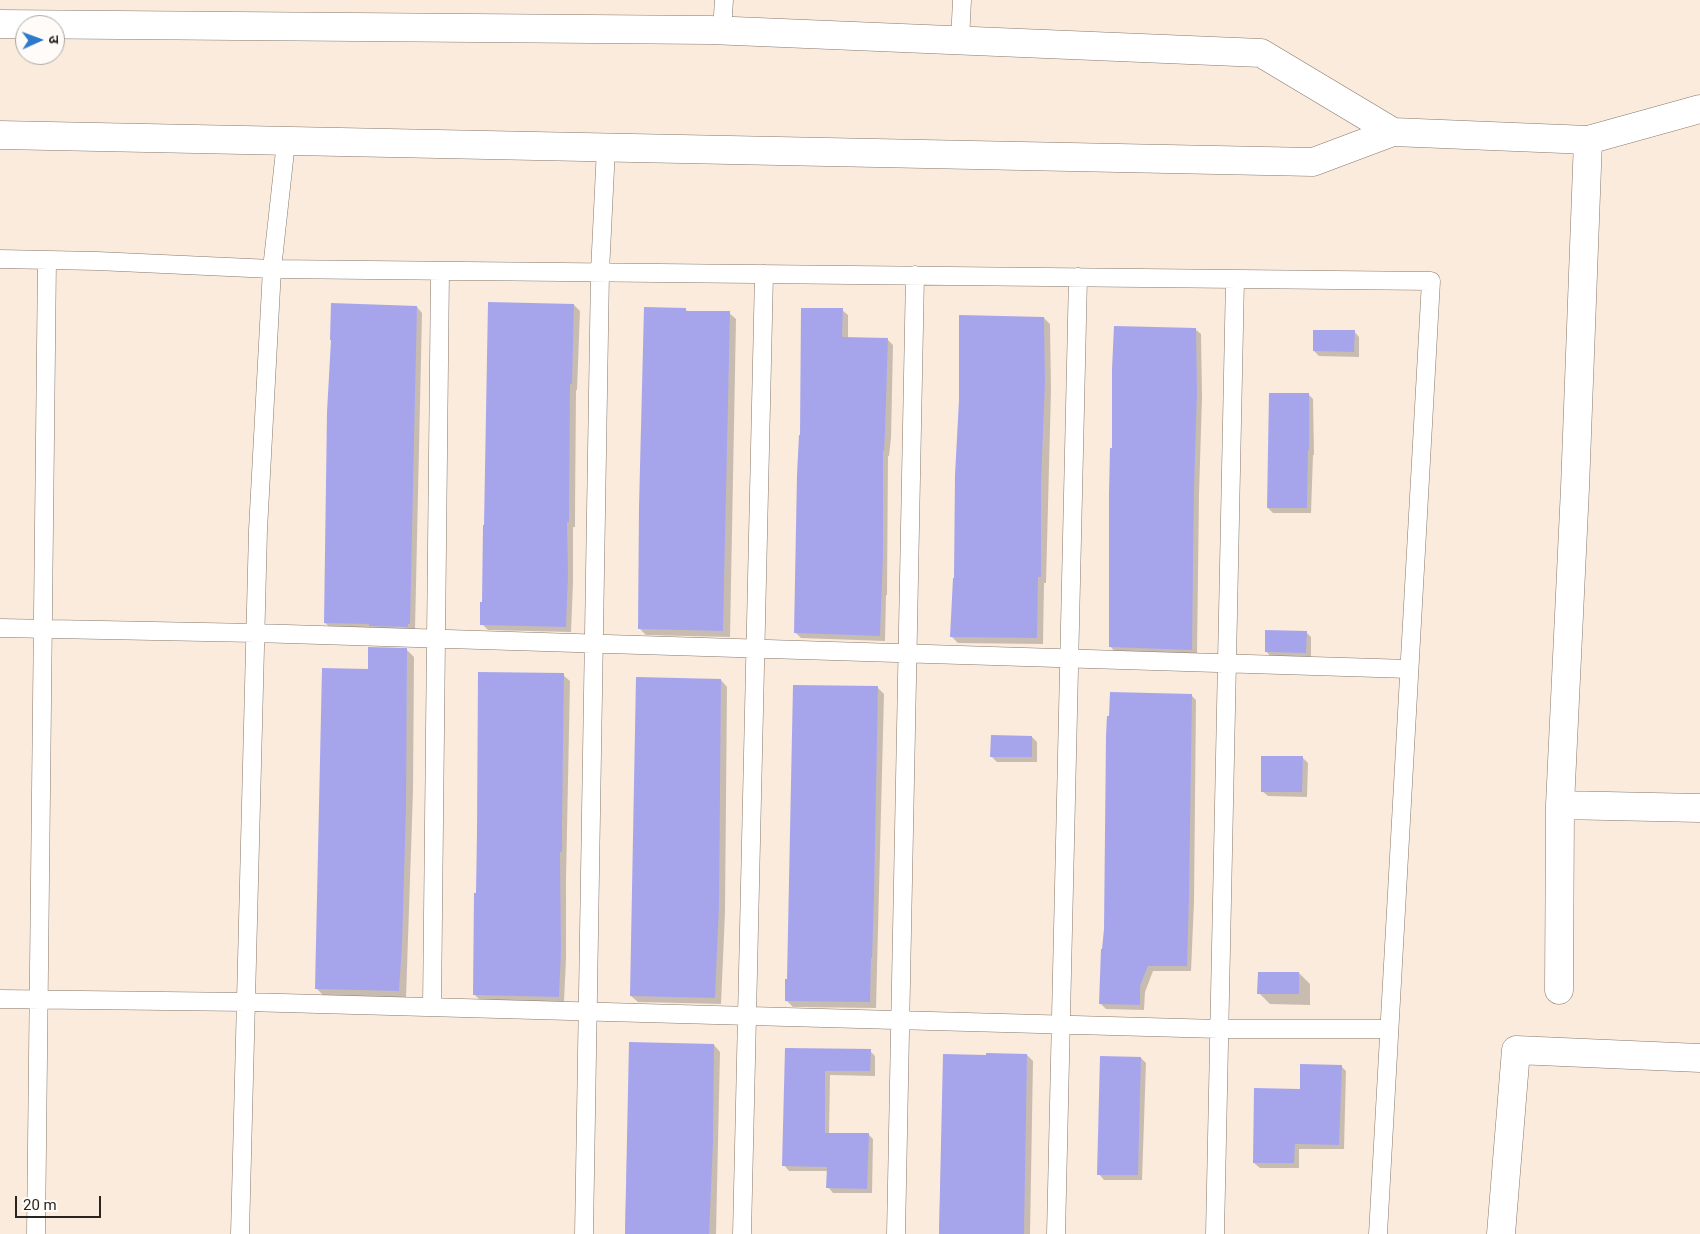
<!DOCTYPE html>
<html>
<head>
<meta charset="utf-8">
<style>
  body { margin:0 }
  #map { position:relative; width:1700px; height:1234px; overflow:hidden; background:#fbebdc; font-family:Roboto,"Noto Sans Devanagari",sans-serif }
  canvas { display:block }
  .north { position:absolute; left:15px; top:15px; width:50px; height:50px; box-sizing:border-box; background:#fefbf8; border:1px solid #a9a5a1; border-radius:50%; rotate:88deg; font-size:14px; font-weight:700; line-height:20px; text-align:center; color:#29241e }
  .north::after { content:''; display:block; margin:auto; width:18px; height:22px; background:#2d7aca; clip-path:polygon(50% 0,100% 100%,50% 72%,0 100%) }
  .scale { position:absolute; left:15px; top:1196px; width:86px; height:22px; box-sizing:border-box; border:2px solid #29241e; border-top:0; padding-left:6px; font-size:15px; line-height:18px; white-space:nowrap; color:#29241e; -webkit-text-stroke:4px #fefbf8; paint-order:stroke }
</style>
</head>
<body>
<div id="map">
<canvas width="1700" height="1234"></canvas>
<div class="north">उ</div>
<div class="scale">20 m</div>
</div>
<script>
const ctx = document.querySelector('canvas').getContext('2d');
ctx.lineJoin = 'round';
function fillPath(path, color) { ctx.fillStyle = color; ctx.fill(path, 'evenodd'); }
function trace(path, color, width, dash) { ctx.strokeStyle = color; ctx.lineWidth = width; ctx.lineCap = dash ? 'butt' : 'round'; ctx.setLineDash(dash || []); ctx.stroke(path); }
fillPath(new Path2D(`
  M574 305 580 311 577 390H576L575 517V527H573V582L571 632 488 630 482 624 483 604Z
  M417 307 422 313 415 630 331 628 325 623Z
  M685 309 688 312 729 313 736 319 730 637 646 635 639 628Z
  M842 310 848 315V339H887L893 345 891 438 889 456H888L887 595H886L885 641 801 638 795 632Z
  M1044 318 1050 324 1051 390 1046 583H1044L1043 644 958 643 952 637Z
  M1195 329 1201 334 1202 397 1199 495 1197 655 1115 652 1110 646Z
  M1354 331 1359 337V357L1319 356 1314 351Z
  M1308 394 1313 399 1314 455H1313L1311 513H1273L1268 508Z
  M1306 632 1311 637V657H1271L1266 651Z
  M407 650 414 657 413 791 406 998 324 996 317 989 369 670Z
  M563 675 570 681 566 880V959L564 1002 481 1001 474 994Z
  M721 680 727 687 725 912 721 1004 638 1002 631 996Z
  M877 687 884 694 876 1008 793 1007 786 1000 788 980Z
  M1191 695 1196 700 1194 902 1191 971H1153L1145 992 1144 1010 1106 1009 1101 1004 1105 929 1110 718Z
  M1032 737 1037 742V762H997L992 757Z
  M1302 757 1308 763 1307 797 1268 796 1262 791Z
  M1299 973 1310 984V1005L1270 1004 1259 993Z
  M630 1043 714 1045 720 1052 716 1234H625Z
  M786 1049 870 1051 875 1056V1076L830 1075 829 1134H868L873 1139 872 1193H833L828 1187V1171H789L784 1165Z
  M1027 1055 1033 1061 1030 1234H939L944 1056Z
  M1141 1058 1146 1063 1142 1180H1104L1099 1174Z
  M1341 1066 1346 1071 1344 1149H1299V1168H1260L1254 1163 1301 1090Z`), '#0003');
fillPath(new Path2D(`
  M488 302 574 304 572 384H570L569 511V522H567L568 575 566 627 480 625V602H482L483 525H484Z
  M331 303 417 306 410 624H408V627L369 626V624L324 623 327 412 331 340H330Z
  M644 307 686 308V311H730L723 631 638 629 639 507Z
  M801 308H843L842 337 888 338 885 432 884 451H883V554L880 636 794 633 797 475 799 435H800Z
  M959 315 1044 317 1045 383 1041 483V577H1038L1037 638 950 637 953 578H954L955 475 959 400Z
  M1114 326 1196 328 1197 391 1194 489 1192 650 1109 647V494L1110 448H1112V369Z
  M1313 330H1355L1354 352 1313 351Z
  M1269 393H1309V450H1308L1307 508H1267Z
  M1265 630 1307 631 1306 653 1265 652Z
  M368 647 407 648 406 809 402 945 399 991 315 989 322 668 368 669Z
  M478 672 564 673 562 826V852H560L561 952 559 997 473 995 474 893H476L477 832Z
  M636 677 721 679 719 905 715 998 630 996Z
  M793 685 878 686 874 899 872 958H871L870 1002 785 1001V979H787Z
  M1110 692 1192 694 1189 896 1187 966H1148L1140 986V1005L1099 1004 1101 949H1102L1104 929 1106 736 1107 716H1109Z
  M991 735 1032 736V757H990Z
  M1261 756H1303L1302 792H1261Z
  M1258 972H1299V994H1257Z
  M629 1042 714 1044 713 1143 709 1234H625Z
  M785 1048 871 1049 870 1071H825V1133H869L867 1189 826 1188 827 1167 782 1166Z
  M986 1053 1027 1054 1024 1234H939L943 1054 986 1055Z
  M1100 1056 1141 1057 1138 1175H1097Z
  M1300 1064 1342 1065 1339 1145 1295 1144 1294 1163H1253L1254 1088 1300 1089Z`), '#a6a5ec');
const service = new Path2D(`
  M722 30 724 0
  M960 41 962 0
  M0 259 97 261 272 269 1431 281 1378 1234
  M0 628 255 633 1409 669
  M0 999 246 1002 1219 1029H1389
  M432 1007 440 271
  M36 1234 47 260
  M240 1234 258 530 272 269 286 142
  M584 1234 600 272 606 148
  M742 1234 764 274
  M896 1234 915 275
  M1056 1234 1078 277
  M1215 1234 1235 279`);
const minor = new Path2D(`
  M1588 140 1575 488 1560 805 1700 808
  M1559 990 1560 805
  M1501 1234 1516 1050 1700 1058`);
const tertiary = new Path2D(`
  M0 24 710 30 1261 53 1393 132
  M0 135 1313 162 1393 132 1588 140 1700 109`);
trace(service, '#87786b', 19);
trace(minor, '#87786b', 29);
trace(tertiary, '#87786b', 29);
trace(service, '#fff', 18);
trace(minor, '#fff', 28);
trace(tertiary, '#fff', 28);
</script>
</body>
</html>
